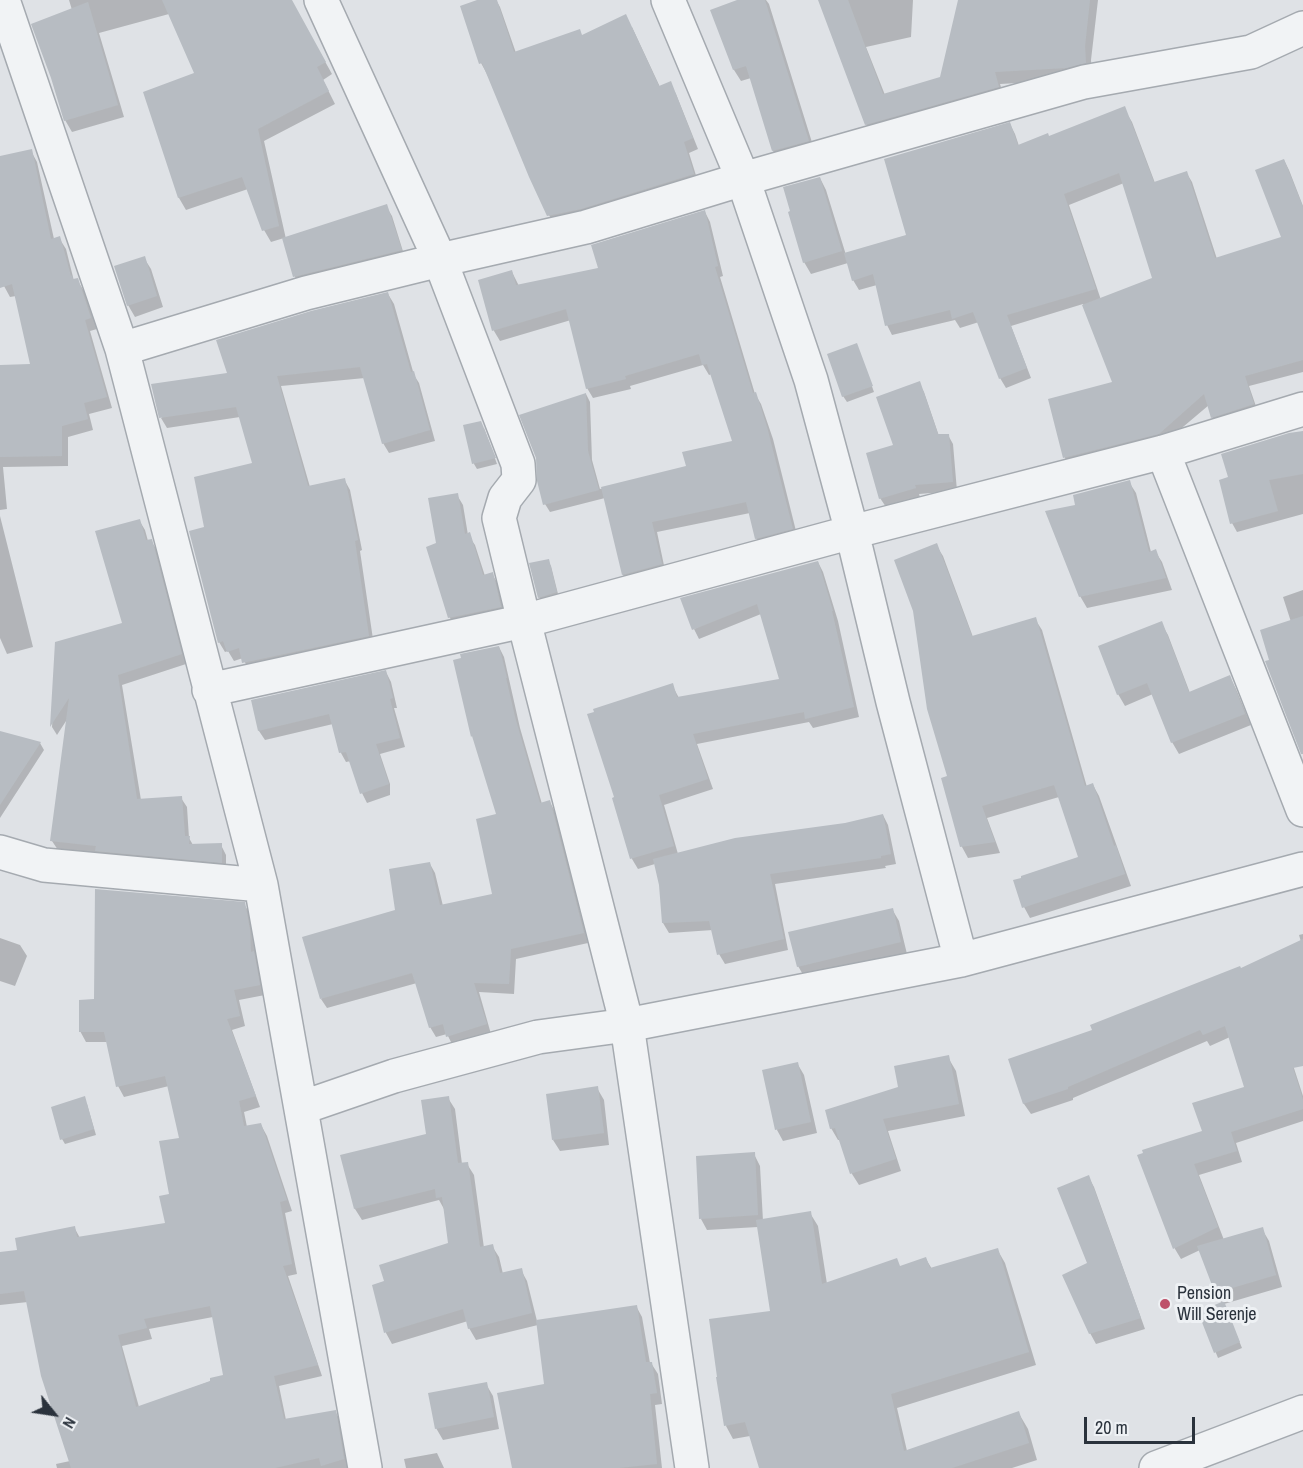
<!DOCTYPE html>
<html>
<head>
<meta charset="utf-8">
<style>
  body { margin:0 }
  #map { position:relative; width:1303px; height:1468px; overflow:hidden; background:#dfe2e6; font-family:"Archivo Narrow",sans-serif }
  canvas { display:block }
  .north { position:absolute; left:24px; top:1384px; width:60px; height:60px; -webkit-text-stroke:4px #eef1f4; paint-order:stroke; rotate:120deg; font-size:16px; font-weight:700; line-height:24px; text-align:center; color:#2a323c }
  .north::after { content:''; display:block; margin:auto; width:21px; height:27px; background:#2a323c; clip-path:polygon(50% 0,100% 100%,50% 72%,0 100%) }
  .scale { position:absolute; left:1084px; top:1417px; width:111px; height:27px; box-sizing:border-box; border:3px solid #2a323c; border-top:0; padding-left:8px; font-size:18px; line-height:21px; white-space:nowrap; color:#2a323c; -webkit-text-stroke:4px #eef1f4; paint-order:stroke }
</style>
</head>
<body>
<div id="map">
<canvas width="1303" height="1468"></canvas>
<div class="north">N</div>
<div class="scale">20 m</div>
</div>
<script>
const ctx = document.querySelector('canvas').getContext('2d');
ctx.lineJoin = 'round';
function fillPath(path, color) { ctx.fillStyle = color; ctx.fill(path, 'evenodd'); }
function trace(path, color, width, dash) { ctx.strokeStyle = color; ctx.lineWidth = width; ctx.lineCap = dash ? 'butt' : 'round'; ctx.setLineDash(dash || []); ctx.stroke(path); }
function label(font, color, halo, rows, align = 'center') {
  ctx.font = font + ' "Archivo Narrow",sans-serif'; ctx.lineWidth = 6; ctx.setLineDash([]); ctx.textBaseline = 'middle'; ctx.strokeStyle = halo; ctx.fillStyle = color; for (const [text, x, y, turn = 0] of rows) {
    ctx.save(); ctx.translate(x, y); ctx.rotate((+turn || 0) * Math.PI / 180); ctx.textAlign = isNaN(turn) ? turn : align; if (halo) ctx.strokeText(text, 0, 0); ctx.fillText(text, 0, 0); ctx.restore();
  }
}
fillPath(new Path2D(`
  M69 0H278L312 38 332 74 323 80 335 104 264 141 286 239 386 206 392 216 406 261 301 287 295 277 284 238 271 242 264 230 248 189 186 210 179 198 145 93 196 74 169 14 99 33 124 117 72 132 65 120 72 10Z
  M481 0H496L500 7 516 53 582 36 632 27 660 87 670 83 676 94 698 149 689 153 699 185 555 226 549 215 487 74 481 63Z
  M742 0H766L769 4 815 152 780 162 773 151 751 78 741 81 734 70 712 11Z
  M819 0H913L911 37 866 47 885 95 941 78 959 0H1098L1091 60 1092 75 1074 80 1000 84 1005 99 873 137 866 124Z
  M1126 112 1132 122 1155 183 1186 172 1192 182 1217 259 1283 238 1284 160 1289 170 1303 206V372L1249 386 1259 415 1218 427 1212 417 1209 405 1164 443 1070 468 1065 458 1050 400 1114 383 1083 304 1011 326 1031 378 1006 388 1000 378 979 322 960 328 955 320 892 335 887 325 877 285 859 290 853 280 848 263 811 274 804 262 820 178 826 190 846 255 908 236 1010 124 1015 134 1019 146 1049 138ZM1124 183 1154 279 1101 300 1069 205Z
  M31 151 37 162 54 239 59 238 66 249 74 281 77 280 84 291 97 329 90 331 112 408 89 414 93 430 68 437V466L3 467 7 509 0 510V403L40 399 16 296 10 297 4 286 0 272V158Z
  M705 212 710 222 723 276 720 277 755 394 761 404 773 439 798 539 762 549 756 538 750 513 657 532 666 575 629 585 623 575 605 498 550 512 545 504 586 394 590 402 592 460 600 489 687 467 734 442 712 374 709 375 703 365 630 386 631 389 593 398 587 388 571 320 500 341 494 331 480 281 512 272 519 286 600 269Z
  M144 258 151 269 163 307 135 317 128 305Z
  M388 294 394 304 414 375 419 383 435 441 389 453 383 443 365 378 281 386 310 487 344 479 350 490 362 550 360 551 374 646 250 673 243 658 234 661 228 651 225 652 219 642 206 528 254 464 240 417 167 428 161 418 229 375Z
  M857 345 874 392 847 402 843 396Z
  M919 383 924 392 939 436 948 435 953 444 957 491 919 494 920 497 886 507 880 498 895 446Z
  M465 427 484 428 497 464 477 469 474 464Z
  M1303 433V514L1237 532 1232 523Z
  M1129 482 1136 493 1151 552 1155 551 1162 562 1172 590 1087 608 1080 596 1077 506Z
  M457 495 463 505 468 535 475 545 485 576 492 574 498 584 506 617 456 628 450 618 427 548 437 544Z
  M0 516 33 647 7 654 0 638Z
  M139 520 145 530 148 541H151L157 550 186 664 122 685 141 800 181 798 187 807 189 838 193 845H221L226 855V872L58 850 52 841 68 718 57 735 52 727 57 643 124 624Z
  M936 545 943 556 973 637 1035 619 1042 630 1087 787 1093 785 1099 796 1131 886 1030 918 1024 907 1023 879 1080 858 1059 797 987 818 1000 853 968 858 962 847 949 777Z
  M548 561 551 566 559 598 542 603 539 597Z
  M818 562 823 572 838 621 859 717 813 728 809 722 697 744 713 789 664 805 678 854 845 824 883 815 888 825 896 864 885 866 886 868 775 884 788 950 725 964 719 954 713 930 669 933 663 923 661 885 655 864 638 869 632 859 614 799 672 685 679 698 781 680 761 614 699 639 694 629Z
  M1303 590V754L1267 662 1271 661 1291 622 1283 597Z
  M1161 623 1168 635 1190 693 1230 677 1236 689 1251 725 1179 754 1172 742 1153 694 1125 706 1118 694Z
  M499 647 504 657 520 728 542 804 550 802 555 812 588 943 516 959 514 994 479 992 491 1034 453 1046 447 1034 436 1037 430 1027 417 983 327 1008 321 999 397 911 430 864 435 873 443 906 494 895 498 815Z
  M386 672 391 682 397 708H394L405 747 380 754 390 784V795L367 803 362 793 351 761 346 762 341 753 333 724 265 740 259 731 253 701Z
  M0 733 40 743 44 750 0 818Z
  M244 904 250 914 255 942 256 958 259 963 265 995 239 1000 245 1026 232 1030 260 1107 244 1112 247 1127 261 1125 267 1136 292 1211 285 1213 297 1274 288 1276 322 1376 279 1386 286 1420 335 1411 341 1422 349 1468H57L56 1464 70 1461 28 1302 0 1305V1254L19 1251 74 1227 80 1238 167 1225 170 1195 180 1139 169 1086 124 1097 118 1086 108 1042H86L80 1031 95 1001ZM213 1317 225 1376 139 1407 122 1346 152 1339 149 1329Z
  M892 909 899 921 907 954 805 978 798 966Z
  M1303 934V1021L1282 1031 1303 1096V1121L1236 1143 1242 1162 1199 1175 1224 1240 1262 1229 1269 1241 1282 1287 1224 1304 1242 1348 1218 1358 1200 1313 1222 1304 1216 1292 1200 1250 1181 1259 1175 1249 1139 1156 1204 1132 1246 1088 1230 1037 1210 1046 1207 1041 1073 1098V1100L1031 1114 1024 1104 1010 1060 1094 1031 1241 970 1301 942 1299 935Z
  M0 938 20 945 27 956 15 986 0 981Z
  M949 1059 956 1071 965 1116 888 1131 901 1171 859 1185 852 1174 841 1140H838L831 1128Z
  M797 1063 804 1075 817 1133 783 1141 777 1130Z
  M597 1088 604 1100 609 1145 560 1151 553 1140Z
  M448 1098 455 1109 462 1164H467L474 1175 484 1248 492 1246 499 1257 503 1274 521 1270 527 1281 537 1321 636 1306 642 1317 650 1363H651L658 1374 662 1404 655 1405 662 1468H513L546 1385 538 1325 476 1340 469 1328 468 1321 392 1344 386 1333 374 1286 386 1282 450 1244 444 1209 439 1200 362 1220 355 1209 342 1156 428 1135Z
  M87 1104 96 1135 65 1144 62 1139Z
  M754 1154 760 1166 763 1221 810 1213 818 1226 827 1284 900 1267 926 1259 932 1269 997 1249 1005 1263 1036 1365 897 1408 911 1468H760L750 1436 733 1439 726 1426 772 1313 758 1227 707 1230 701 1219Z
  M1088 1176 1094 1187 1145 1329 1096 1344 1090 1333Z
  M486 1384 493 1396 499 1429 443 1440 436 1428Z
  M1018 1412 1028 1429 1037 1460 1012 1468H924Z
  M437 1453 444 1468H406L404 1459Z`), '#0003');
fillPath(new Path2D(`
  M162 0H292L326 62 317 67 329 91 258 129 279 226 262 231 242 177 178 198 143 92 194 73Z
  M477 0H497L514 52 580 29 582 35 626 14 659 86 671 81 693 138 684 142 694 174 581 209 547 216 529 177 482 63 479 64 460 6Z
  M737 0H765L809 141 772 151 746 66 733 70 710 10Z
  M818 0H848L883 94 940 77 958 0H1090L1085 46 1086 63 1066 68 995 72 999 87 865 125Z
  M88 2 118 105 64 121 51 78 31 24Z
  M1125 106 1154 182 1187 171 1215 258 1281 237 1255 170 1284 159 1303 207V360L1245 376 1254 404 1211 418 1204 394 1159 434 1063 458 1048 399 1112 382 1082 305 1152 278 1119 173 1064 194 1096 289 1007 315 1027 368 999 379 973 312 952 319 950 310 885 326 873 274 852 281 844 253 906 235 884 159 1010 122 1018 145 1048 133 1049 136Z
  M32 149 51 239 60 236 71 276 72 275 73 279 78 278 91 318 85 320 107 397 84 403 88 419 62 426V456L0 457V365L30 364 12 284 0 288V156Z
  M820 177 842 251 803 263 788 212 790 211 783 187Z
  M387 204 402 250 293 277 282 238Z
  M705 210 718 266 715 267 753 393 756 392 767 427 793 529 755 539 746 502 652 522 662 564 622 575 601 487 686 466 682 452 732 441 707 364 702 365 699 354 625 376 626 379 586 389 566 309 492 331 478 280 512 270 516 285 598 268 591 245Z
  M145 256 157 296 127 306 114 266Z
  M388 292 411 372 414 371 430 430 382 444 360 367 277 376 308 486 345 478 358 540 355 541 369 636 242 663 239 648 227 652 223 641 218 643 189 531 204 527 194 477 252 463 236 407 159 418 151 384 227 373 216 340 311 311Z
  M857 343 873 386 842 397 827 354Z
  M920 381 938 434H949L953 482 915 485 916 488 879 499 866 453 893 445 876 397Z
  M586 393 588 451 599 490 543 505 537 481 536 458 519 415Z
  M481 421 496 458 472 464 463 425Z
  M1303 431V474L1269 480 1278 511 1230 524 1219 480 1228 477 1221 454 1289 433Z
  M1130 480 1149 552 1156 549 1166 578 1079 597 1045 511 1075 505 1073 495Z
  M458 493 465 534 470 532 483 575 493 572 501 607 448 618 426 547 436 543 428 498Z
  M140 519 146 540 152 539 182 654 118 675 137 799 182 796 185 836H190L189 844 222 843V863L95 851 96 846 50 841 69 698 50 727 55 642 122 623 95 531Z
  M937 543 972 636 1036 617 1085 786 1093 783 1114 846 1116 845 1125 874 1022 908 1013 880 1021 878V876L1078 857 1054 785 982 806 995 842 960 847 941 778 947 776 927 709 913 611 894 560Z
  M549 559 557 592 538 598 529 563Z
  M818 561 833 611H832L854 707 805 719 804 712 693 734 708 779 659 795 674 846 630 859 612 798 614 797 587 714 594 712 593 709 673 683 677 697 779 679 757 604 692 630 680 598Z
  M1303 616V754H1301L1265 661 1269 660 1260 630Z
  M1162 621 1189 692 1230 675 1245 714 1171 743 1147 683 1117 695 1098 646Z
  M499 646 507 678H506L515 717 540 803 550 800 584 933 511 949 509 984 474 983 487 1024 446 1037 443 1024 429 1028 412 973 320 999 302 937 395 910 389 869 430 862 440 905 492 894 476 819 496 814 472 736 471 737 453 660 461 658 460 654Z
  M386 670 393 698 390 699 400 738 376 744 389 784 360 794 346 752 339 753 329 714 258 731 251 700Z
  M0 731 41 742 0 805Z
  M883 814 891 854 881 856V858L770 874 784 939 717 955 709 921 662 923 659 885 653 859 735 838 845 823Z
  M95 889 245 902 250 930 251 952 254 951 260 985 234 990 240 1016 227 1019 256 1096 239 1101 244 1126 261 1123 287 1200 280 1202 292 1264 283 1266 318 1365 274 1376 284 1419 336 1410 344 1459 321 1466 319 1458 275 1468H71L41 1376 24 1291 0 1294V1252L17 1250 15 1238 75 1226 77 1237 165 1223 159 1196 169 1194 159 1141 179 1138 165 1076 116 1087 104 1032H79V1000L94 999ZM210 1306 223 1375 210 1378V1381L136 1407 118 1335 147 1328 144 1319Z
  M893 908 901 942 797 967 788 932Z
  M1303 939V1066L1293 1068 1303 1100V1109L1231 1132 1237 1151 1194 1164 1218 1227 1173 1249 1137 1155 1143 1153 1142 1150 1202 1131 1192 1103 1244 1087 1225 1026 1203 1035 1200 1030 1068 1087V1089L1023 1104 1008 1059 1092 1030 1090 1025 1240 966 1241 968Z
  M949 1055 959 1104 883 1119 896 1159 850 1174 835 1128 830 1129 825 1110 898 1087 894 1066Z
  M798 1062 811 1122 775 1130 762 1070Z
  M598 1086 604 1133 552 1140 546 1094Z
  M85 1096 94 1129 60 1140 51 1107Z
  M449 1096 458 1163 468 1162 480 1247 493 1244 500 1273 522 1268 532 1313 468 1329 463 1309 384 1333 372 1285 384 1281 379 1265 448 1243 442 1197 436 1198 435 1189 354 1209 340 1155 426 1134 421 1100Z
  M755 1152 758 1215 699 1219 696 1156Z
  M1089 1175 1141 1318 1089 1334 1062 1275 1087 1263 1057 1188Z
  M811 1211 822 1284 897 1258 900 1266 926 1257 930 1268 998 1248 1029 1352 891 1394 904 1451 1019 1411 1029 1443 952 1468H759L745 1422 724 1426 716 1377H717L709 1319 770 1311 756 1220Z
  M1263 1227 1276 1275 1215 1293 1197 1246Z
  M1224 1301 1240 1342 1214 1353 1198 1312Z
  M637 1305 646 1362H652L657 1393 650 1394 657 1464 618 1468H512L497 1393 544 1384 536 1320Z
  M487 1382 494 1417 435 1429 428 1393Z`), '#b7bcc2');
const minor = new Path2D(`
  M3 0 122 349 261 885 365 1468
  M321 0 440 260 518 464 519 480 505 498 499 518 524 621 627 1025 692 1468
  M668 0 743 179 811 380 852 532 893 702 961 960
  M122 349 306 293 440 260 586 227 743 179 1084 82 1251 52 1303 28
  M1163 452 1303 810
  M209 690 524 621 852 532 1163 452 1303 409
  M0 852 44 865 261 885
  M301 1108 394 1076 538 1037 627 1025 961 960 1303 869
  M1156 1468 1303 1412`);
trace(minor, '#a5aab0', 36);
trace(minor, '#f1f3f5', 33);
for (const [x, y, r, color] of [
  [1165,1304,6,"#be516a"]
]) { const dot = new Path2D(); dot.arc(x, y, r, 0, 2 * Math.PI); ctx.fillStyle = color; ctx.fill(dot); trace(dot, '#eef1f4', 2); }
label('18px', '#2a323c', '#eef1f4', [
  ["Pension",1177,1294],
  ["Will Serenje",1177,1315]
], 'left');
</script>
</body>
</html>
